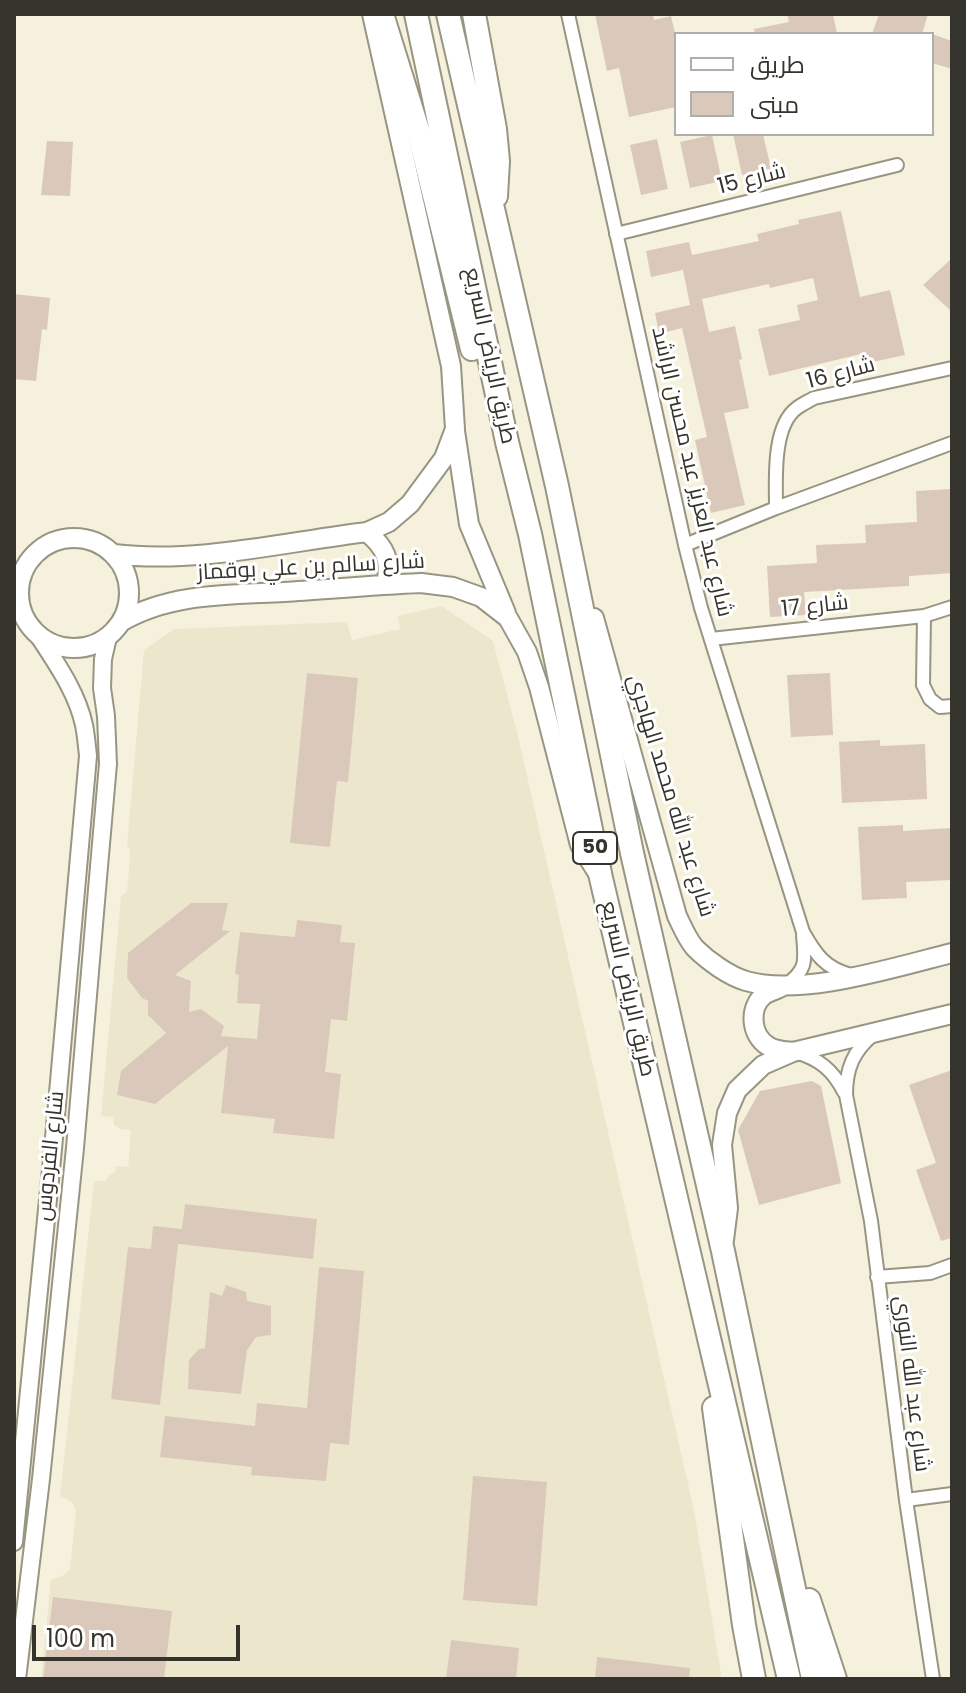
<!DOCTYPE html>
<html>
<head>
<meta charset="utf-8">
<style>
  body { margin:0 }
  #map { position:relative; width:966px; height:1693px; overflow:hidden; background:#f5f1dd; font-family:Poppins,Cairo,sans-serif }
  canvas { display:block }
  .frame { position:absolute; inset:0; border:16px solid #35342c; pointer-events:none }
  .legend { position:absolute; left:674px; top:32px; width:260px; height:104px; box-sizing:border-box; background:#fff; border:2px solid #aeaeab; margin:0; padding:10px 14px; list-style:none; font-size:24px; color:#35342c }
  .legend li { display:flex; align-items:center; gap:16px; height:40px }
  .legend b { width:40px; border:2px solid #aeaeab }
  .scale { position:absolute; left:32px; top:1625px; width:208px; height:36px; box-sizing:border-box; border:4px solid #35342c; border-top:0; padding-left:10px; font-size:24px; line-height:28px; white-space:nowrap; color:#35342c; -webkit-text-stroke:6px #fff; paint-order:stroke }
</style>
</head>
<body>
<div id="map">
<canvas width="966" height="1693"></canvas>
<div class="frame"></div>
<ul class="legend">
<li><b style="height:10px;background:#fff"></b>طريق</li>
<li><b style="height:22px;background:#dac9ba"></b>مبنى</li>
</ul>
<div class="scale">100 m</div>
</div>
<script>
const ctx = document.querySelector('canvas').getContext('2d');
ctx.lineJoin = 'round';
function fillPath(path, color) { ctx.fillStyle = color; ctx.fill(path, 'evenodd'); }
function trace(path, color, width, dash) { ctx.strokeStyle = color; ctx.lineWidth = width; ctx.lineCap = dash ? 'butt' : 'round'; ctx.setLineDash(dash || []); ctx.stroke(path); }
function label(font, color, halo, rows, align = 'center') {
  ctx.font = font + ' Poppins,Cairo,sans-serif'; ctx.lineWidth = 6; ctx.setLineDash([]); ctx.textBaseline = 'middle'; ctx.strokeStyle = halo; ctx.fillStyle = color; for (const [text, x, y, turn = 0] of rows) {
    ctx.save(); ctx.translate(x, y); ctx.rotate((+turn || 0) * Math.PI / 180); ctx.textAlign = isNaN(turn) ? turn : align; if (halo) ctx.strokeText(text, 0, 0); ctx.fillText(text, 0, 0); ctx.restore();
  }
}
fillPath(new Path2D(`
  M442 606 493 641 518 736 694 1510 721 1673V1679H41L51 1580 62 1576 70 1569 76 1510 72 1502 60 1496 94 1181H106L107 1177 115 1172 116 1166 128 1167 131 1130 120 1129 114 1125 113 1117 101 1116 121 896 127 891 128 881 130 851 127 845 144 650 174 629 347 622 352 640 400 629 398 616Z`), '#ece7cc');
fillPath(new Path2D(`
  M595 14H653L654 20 671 16 676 37V107L629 117 619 68 607 71Z
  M787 14H833L837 34H755L754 29 789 22Z
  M879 14H928L922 34H872Z
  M932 34 952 41V69L932 63Z
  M733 134H763L771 169 742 175Z
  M712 135 722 181 690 188 680 142Z
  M657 139 668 189 641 195 630 145Z
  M47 141 73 142 70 196 41 195Z
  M841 211 860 297 890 290 905 355 863 364 861 354 769 376 758 329 800 320 797 305 818 300 813 278 770 288 769 284 702 299 709 332 735 326 742 359 739 360 749 408 724 413 745 505 711 513 695 440 707 437 682 328 659 334 655 313 690 305 683 270 651 277 646 251 689 242 692 255 759 241 757 234 799 224 798 220Z
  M952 258V312L923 285Z
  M14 294 50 298 47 330 42 329 36 381 14 379Z
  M952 489V573L909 576V586L804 592 806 615 770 617 767 566 817 563 816 545 866 543 865 525 917 522 916 491Z
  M307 673 358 678 348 782 337 781 330 847 290 843Z
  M830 673 833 735 791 737 787 675Z
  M880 740V746L925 744 927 799 842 803 839 742Z
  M903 825V831L952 828V880L906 882 907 898 862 900 858 827Z
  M191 903H228L222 930 230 931 175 975 191 981 189 1012 201 1009 224 1026 221 1036 257 1039 260 1004 237 1003 239 975 235 974 240 932 295 937 297 920 342 925 340 942 355 943 347 1021 331 1019 325 1072 341 1074 334 1139 273 1133 275 1119 221 1113 228 1046 155 1104 117 1095 121 1071 166 1033 148 1015V1001L142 998 127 978 128 953Z
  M952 1070V1238L941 1241 916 1170 936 1163 909 1085Z
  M812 1081 821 1086 841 1183 759 1205 738 1130 760 1091Z
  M185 1204 317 1219 313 1259 178 1244 160 1405 111 1399 128 1247 151 1249 153 1226 182 1229Z
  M319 1267 364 1271 349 1445 330 1443 326 1481 251 1475 252 1467 160 1457 165 1416 255 1426 257 1403 307 1408Z
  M226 1285 246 1292 247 1301 271 1306V1335L256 1337 247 1350 241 1394 188 1389 189 1360 199 1349 205 1348 210 1292 222 1296Z
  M473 1476 547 1482 537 1606 463 1600Z
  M53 1597 172 1611 164 1679H43Z
  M451 1640 519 1648 516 1679H446Z
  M597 1657 690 1668 689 1679H595Z`), '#dac9ba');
const minor = new Path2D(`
  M568 14 685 545 701 608 803 932C816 955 825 968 851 975
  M616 234 897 165
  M776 508C776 480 772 426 797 408 802 404 809 401 814 398L952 368
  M685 545 776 508 952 443
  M924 616 923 685 930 699 940 707 952 706
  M711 639 924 616 952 607
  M786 985C808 969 805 960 803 935
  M874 1034C853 1051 846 1069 846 1095L871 1221 906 1500 933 1679
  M796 1052C819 1059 833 1070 844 1092
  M877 1277 930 1273 952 1265
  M906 1500 952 1494`);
const tertiary = new Path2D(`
  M14 1542 53 1149 88 756C87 746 86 735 84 725 77 692 56 663 38 635
  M17 1679 41 1479 75 1148 98 878 108 764 106 716 102 688 103 659 108 637`);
const secondary = new Path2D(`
  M455 431 469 524 506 613
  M367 532C386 548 391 560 386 585
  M19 593a55 55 0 1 1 110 0a55 55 0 1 1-110 0Z
  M114 554C196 564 285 542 367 532L389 522 410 504 444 458 455 429 451 366 372 14
  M594 618 677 916C682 926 687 939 695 948 708 961 729 976 746 981 802 997 895 967 952 953
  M121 622C170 593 229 595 284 592 330 589 376 585 421 583L453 587 481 597 508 618 527 652 539 687 580 845 597 872
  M781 987C776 990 768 992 764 995 748 1008 751 1036 768 1046 775 1051 784 1051 793 1052
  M724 1240 728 1208 722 1145 727 1113 737 1090 763 1065 793 1052 952 1014`);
const motorway = new Path2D(`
  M382 14 418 130 472 349
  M416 14 507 442 530 534 601 878 789 1679
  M448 14 557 486 632 853 723 1251 813 1679
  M474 14 495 129 498 161 496 196
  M714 1408 744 1625 754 1679
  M809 1600 835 1679`);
trace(minor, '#989582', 16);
trace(tertiary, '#989582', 20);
trace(secondary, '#989582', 22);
trace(motorway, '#989582', 26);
trace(minor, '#fff', 12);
trace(tertiary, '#fff', 16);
trace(secondary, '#fff', 18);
trace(motorway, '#fff', 22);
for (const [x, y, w] of [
  [595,848,44]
]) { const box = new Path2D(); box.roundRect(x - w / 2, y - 16, w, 32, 6); ctx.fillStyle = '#fff'; ctx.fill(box); trace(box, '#35342c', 2); }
label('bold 20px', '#35342c', null, [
  ["50",595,848]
]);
label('22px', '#35342c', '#fff', [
  ["شارع 15",752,180,-14],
  ["طريق الرياض السريع",489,356,78],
  ["شارع 16",841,374,-15],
  ["شارع عبد العزيز عبد محسن الراشد",691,472,77],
  ["شارع سالم بن علي بوقماز",311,568,-3],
  ["شارع 17",815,607,-6],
  ["شارع عبد الله محمد الهاجري",670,796,73],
  ["طريق الرياض السريع",627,989,77],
  ["شارع الفردوس",51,1156,-84],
  ["شارع عبد الله النوري",911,1384,83]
]);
</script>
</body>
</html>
